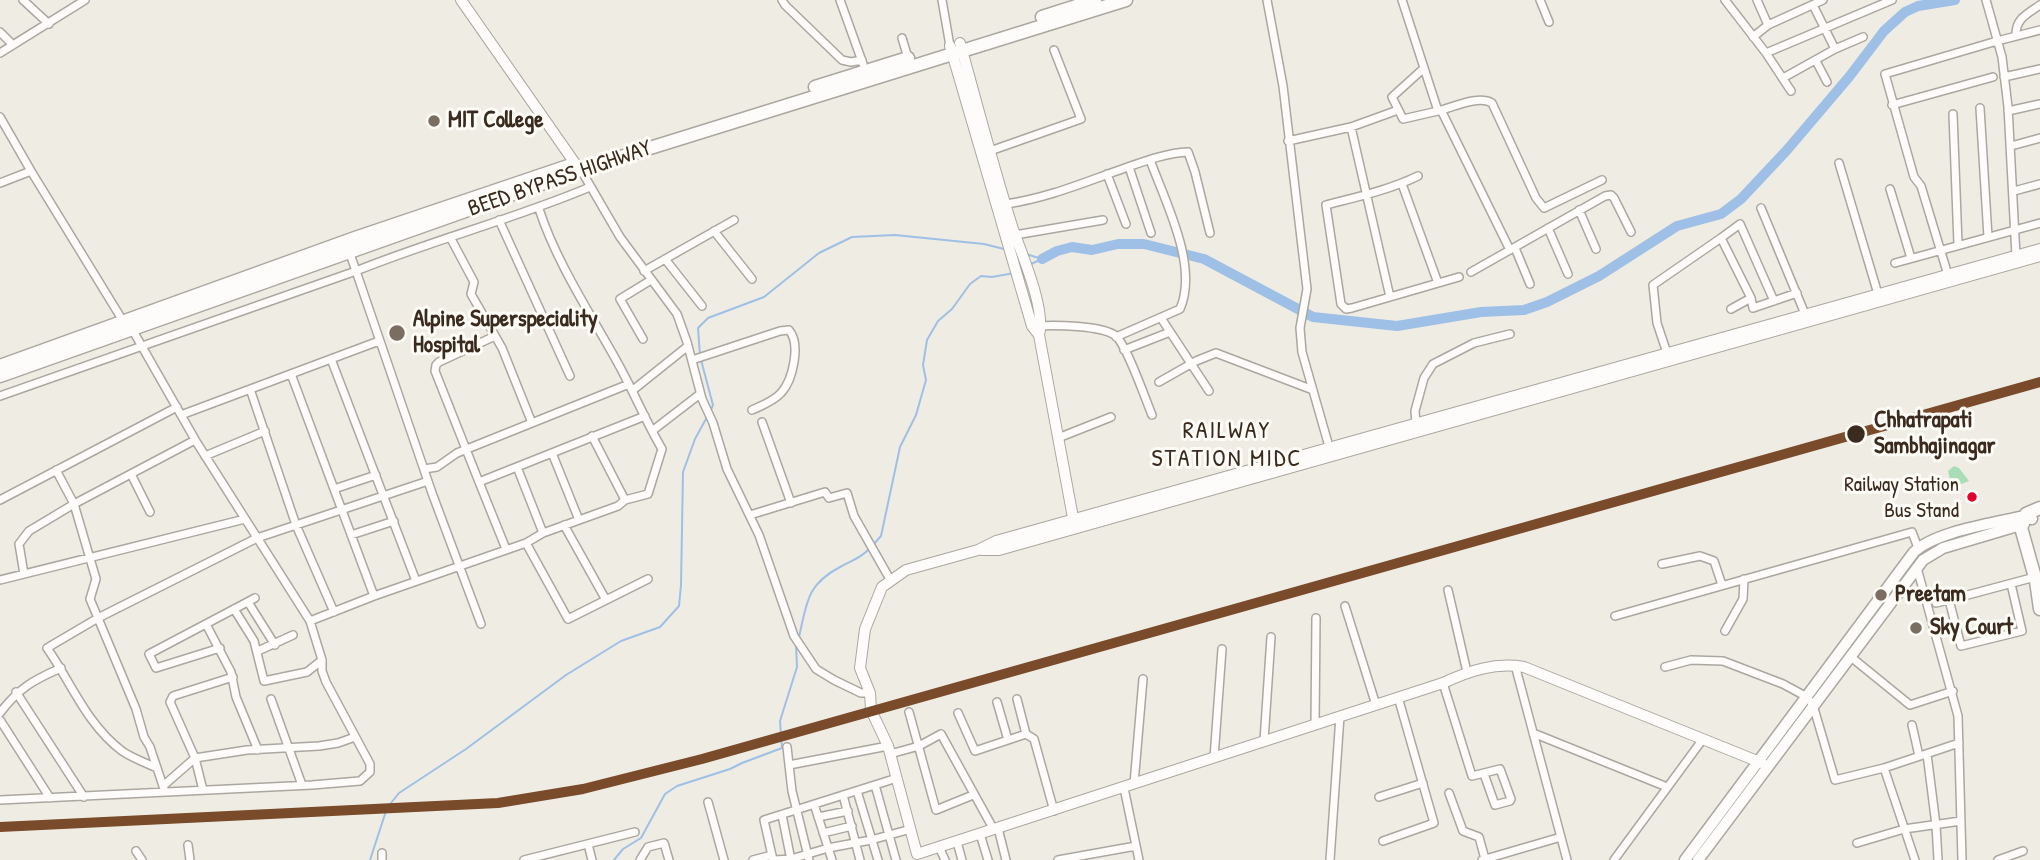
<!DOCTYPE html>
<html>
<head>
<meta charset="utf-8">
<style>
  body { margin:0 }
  canvas { display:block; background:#efece3 }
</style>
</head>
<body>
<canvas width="2040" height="860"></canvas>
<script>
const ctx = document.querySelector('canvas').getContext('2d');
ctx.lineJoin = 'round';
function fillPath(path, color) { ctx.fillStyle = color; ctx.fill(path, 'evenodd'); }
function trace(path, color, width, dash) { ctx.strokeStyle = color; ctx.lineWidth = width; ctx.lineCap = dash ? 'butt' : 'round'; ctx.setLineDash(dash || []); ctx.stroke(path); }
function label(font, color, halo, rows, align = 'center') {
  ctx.font = font + ' "Patrick Hand",sans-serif'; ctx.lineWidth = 6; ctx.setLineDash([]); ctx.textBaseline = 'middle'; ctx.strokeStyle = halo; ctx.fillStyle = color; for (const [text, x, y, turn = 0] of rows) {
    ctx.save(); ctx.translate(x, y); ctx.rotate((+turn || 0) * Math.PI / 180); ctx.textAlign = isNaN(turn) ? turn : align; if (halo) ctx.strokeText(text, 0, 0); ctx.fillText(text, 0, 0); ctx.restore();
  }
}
fillPath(new Path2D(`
  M1954 466 1959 468 1969 481 1947 490 1945 482 1950 479 1948 471Z`), '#abdcb8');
trace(new Path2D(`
  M1026 254 1042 259
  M1031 264 1042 259
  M700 355 698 328 708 318 764 297 819 253 852 237 895 235 984 244 1004 249
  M701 360 713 405 710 412
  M873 545 881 536 900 447 916 415 926 380 923 365 927 340 938 321 952 309 970 284 981 276 992 277 1014 273
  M799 637C807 603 806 585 840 567 851 561 861 558 869 549
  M370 860 387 808 399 793 466 749 566 675 621 641 660 627 679 606 681 585 683 472 695 439 707 417
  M614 860 623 849 641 838 665 794 677 786 730 769 742 763 782 748 780 721 797 667 796 645`), '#9fc0e6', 2);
trace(new Path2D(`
  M1042 259 1057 251 1072 247 1092 250 1118 244H1144L1204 259 1313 317 1397 326 1481 312 1524 310 1547 302 1599 276 1677 226 1721 214 1741 199 1787 150 1849 77 1884 31 1905 12 1918 6 1955 0`), '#9fc0e6', 10);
const minor = new Path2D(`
  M23 0 49 24
  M782 0 785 5 842 60 851 62 862 60
  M840 0 863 64
  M942 0 950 46
  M1267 0 1283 86 1307 289 1300 328 1302 352 1330 450
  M1402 0 1438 111 1403 119 1392 97 1423 69
  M1540 0 1549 22
  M1725 0 1766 53 1791 91
  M1757 0 1768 25
  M1986 0 2002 57 2008 107 2016 256
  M1813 5 1835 49
  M0 32 13 45
  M2016 36C2015 19 2027 14 2040 5
  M1753 37 1768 25 1823 0
  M902 38 908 58
  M0 53 85 0
  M1766 53 1892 0
  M1816 61 1827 82
  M2004 77 2040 69
  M1783 78 1835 49 1863 37
  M1892 105 1993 77
  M1980 108 1988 237
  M1441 110 1510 250
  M1438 111C1454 107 1478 95 1492 103L1536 198 1544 208 1602 180
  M2008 111 2040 104
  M1953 114 1958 244
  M0 117 31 171 123 321
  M1351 127 1390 297
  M1288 141 1351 127 1398 110
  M2011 146 2040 138
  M990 151 1081 119 1054 50
  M1839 163 1878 294
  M1129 167 1151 233
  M581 170 620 237 677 314 687 342 702 399 713 423 727 469 759 535 794 636 816 669 834 680 861 693H870
  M1107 174 1126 224
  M1418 176C1389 190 1357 197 1326 205L1341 304 1346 309 1352 308 1459 277
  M0 183 31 171
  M1402 184 1438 283
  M1890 189 1911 258
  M2014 191 2040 184
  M1006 204C1048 198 1085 182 1125 168 1145 161 1166 153 1188 152L1195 172 1210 233
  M1761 208 1805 314
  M1579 210 1596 249
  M499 220 570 376
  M1548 228 1568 274
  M714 231 752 279
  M1015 235 1103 220
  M450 237 474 282 471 294 502 348 532 423
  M1721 238 1740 224 1774 301
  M1515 248 1530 284
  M665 259 702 306
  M1895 263 2040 223
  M644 271 734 220
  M1471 272 1605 196 1611 195 1614 198 1631 232
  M1948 275 1921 186 1914 177 1885 74 1997 41 2040 30
  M1731 309 1751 298
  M1161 318 1209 391
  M1036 326C1054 325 1102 325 1116 336 1127 346 1145 398 1152 415
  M1116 337 1180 309C1199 266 1165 201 1150 160
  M643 339 620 299 651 280
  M1124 350 1170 332
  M1667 353 1657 323 1653 285 1721 238 1751 298 1753 308 1797 293
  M331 359 416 581
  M692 360 780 331 789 330C801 344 793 380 781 393 774 401 761 406 752 410
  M291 374 374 596
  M1159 382 1196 361 1216 353 1313 390
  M250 389 296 525 334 612
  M633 390 688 346
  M0 396 356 271 349 251
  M181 415 379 341
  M762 422 791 503
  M1416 423 1415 411 1424 378 1433 364 1474 343 1510 334
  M652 431 700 394
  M592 436 625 500
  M1058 438 1111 417
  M552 453 579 520
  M205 456 265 431
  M517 467 543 533
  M424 469 437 467 457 453 629 384
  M56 470 74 504 96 579 90 599 136 709 144 737 150 747 165 792
  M131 474 150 512
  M479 482 435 371 436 365 439 362 495 336
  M334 489 376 475
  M0 500 177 407
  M750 515 825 492 829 498 847 493 854 516 891 581
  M564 525 606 600
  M351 535 394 521
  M526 543 568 619 648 579
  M506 549 479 482 645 416
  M1662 564 1700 556 1714 561 1722 585
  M1917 568 1958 716 1962 860
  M24 574 19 544 29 531 74 504 195 440
  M0 580 245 519
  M2011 584 2022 631 1961 646 1949 600 2035 577
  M1448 590 1467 672
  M248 602 275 645
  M1936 603 1949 600
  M1345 606 1376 705
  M234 609 254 641 264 681 307 672 322 660
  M1615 616 1912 532 1918 548
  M310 621 374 596 526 543 543 533 618 506 625 500 648 494 662 449C645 420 632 388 615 358 588 310 556 261 539 209
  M206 624 231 672 236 697 258 750
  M481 624 432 493 356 271C433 240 514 219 590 187
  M1725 631 1743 599 1744 579
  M220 648 156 668 149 654 255 598
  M258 651 293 635
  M1851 657 1910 705 1953 691
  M1515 665 1567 860
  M1665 667 1691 660 1723 661 1783 684 1807 697 1813 705 1835 780 1884 768 1959 743
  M1443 683 1472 776 1500 769 1511 799 1510 801 1495 805 1484 774
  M16 692 84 797
  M271 699 302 785
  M1017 699 1026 734
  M997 702 1008 740
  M909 712 936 810 973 795
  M0 713C18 689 33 680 61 668
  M958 713 975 751 1026 734 1034 739 1054 811
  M0 720 50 798
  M1315 725 1316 618
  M1912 725 1919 756
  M1533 733 1667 787
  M1264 741 1271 637
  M787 747 789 765
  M890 754 919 746 941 734 994 830
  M1927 754 1936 825 1938 860
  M1214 758 1222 649
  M157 768C146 763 132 758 122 751 87 725 71 682 47 648L98 618 257 538 428 481
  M1884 768 1915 860
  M1134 784 1143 679
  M875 785 896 860
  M163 786 195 758 247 750 319 746 338 743 355 737
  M1124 788 1139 860
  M203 790 195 758 170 702 173 696 233 677
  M857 791 878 860
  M1449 793 1463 831 1479 837 1485 859
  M843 795 860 860
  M1379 797 1423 783
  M0 800 312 785 360 781 370 772V764L326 682 322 671V660L310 621 197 443 132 329
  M708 802 724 860
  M814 804 832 860
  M782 815 791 860
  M818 817 848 811
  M998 828 1006 860
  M823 833 852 826
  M980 834 988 860
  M1383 841 1434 823 1398 697
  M957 842 962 860
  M1857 843 1904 829 1961 821
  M588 844 592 860
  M188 845 190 860
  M939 847 945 860
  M136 851 142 860
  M382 853V860
  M524 860 635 832
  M640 860 648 847 664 843 669 860
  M753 860 772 855
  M773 860 764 820 897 778
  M775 860 791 859 828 848 871 840 911 829
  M809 860 792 791 789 765 888 746
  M1058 860 1136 846
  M1330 860 1340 716
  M1482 860 1561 837
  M1614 860 1703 739
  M1998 860 2023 851`);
const tertiary = new Path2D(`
  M461 0 579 169
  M960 43C977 104 993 166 1012 226 1021 253 1046 308 1039 335L1074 523
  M950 46 1032 326 1039 335
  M982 550H999L2040 256
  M1762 763 1524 667C1495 662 1469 671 1443 683L917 854 888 746 871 710 870 693 860 668 865 629 882 587 906 570 978 550 996 541 2040 249`);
const secondary = new Path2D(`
  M1685 860 1914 552C1935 532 1990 524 2019 517L2032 519
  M1698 860 1923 560 1943 548 2024 524`);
const primary = new Path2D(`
  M2040 508 2026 514 2020 524 2036 581 2040 609`);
const trunk = new Path2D(`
  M1042 17 1095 0
  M815 87 908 58
  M0 366 355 238 571 165
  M0 376 592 166 1126 0`);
trace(minor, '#aba7a0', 10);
trace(tertiary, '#aba7a0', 12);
trace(secondary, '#aba7a0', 13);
trace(primary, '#aba7a0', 15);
trace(trunk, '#aba7a0', 15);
trace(minor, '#fdfcfb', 7);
trace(tertiary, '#fdfcfb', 10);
trace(secondary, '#fdfcfb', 10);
trace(primary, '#fdfcfb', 12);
trace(trunk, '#fdfcfb', 12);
trace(new Path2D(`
  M0 827 498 803 583 789 702 759 2040 382`), '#7a4b2a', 10);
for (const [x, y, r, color] of [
  [434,121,7,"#7a6e63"],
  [397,333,9,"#7a6e63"],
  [1856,434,10,"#3b2a1e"],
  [1972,497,6,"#e4002b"],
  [1881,595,7,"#7a6e63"],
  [1916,628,7,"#7a6e63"]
]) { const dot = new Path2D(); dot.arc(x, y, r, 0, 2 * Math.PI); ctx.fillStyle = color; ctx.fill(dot); trace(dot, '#fdfcf7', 2.5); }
label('21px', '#3b2a1e', '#fdfcf7', [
  ["Railway Station",1959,485],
  ["Bus Stand",1959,511]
], 'right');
label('bold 23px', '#3b2a1e', '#fdfcf7', [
  ["MIT College",448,121],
  ["Alpine Superspeciality",413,320],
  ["Hospital",413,346],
  ["Preetam",1895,595],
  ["Sky Court",1930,628]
], 'left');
label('23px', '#3b2a1e', '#fdfcf7', [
  ["BEED BYPASS HIGHWAY",560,179,-19]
]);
label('bold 23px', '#3b2a1e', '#fdfcf7', [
  ["Chhatrapati",1874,421],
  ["Sambhajinagar",1874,447]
], 'left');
ctx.letterSpacing = '2px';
label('24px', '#3b2a1e', '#fdfcf7', [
  ["RAILWAY",1227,432],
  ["STATION MIDC",1227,460]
]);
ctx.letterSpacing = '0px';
</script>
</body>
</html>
